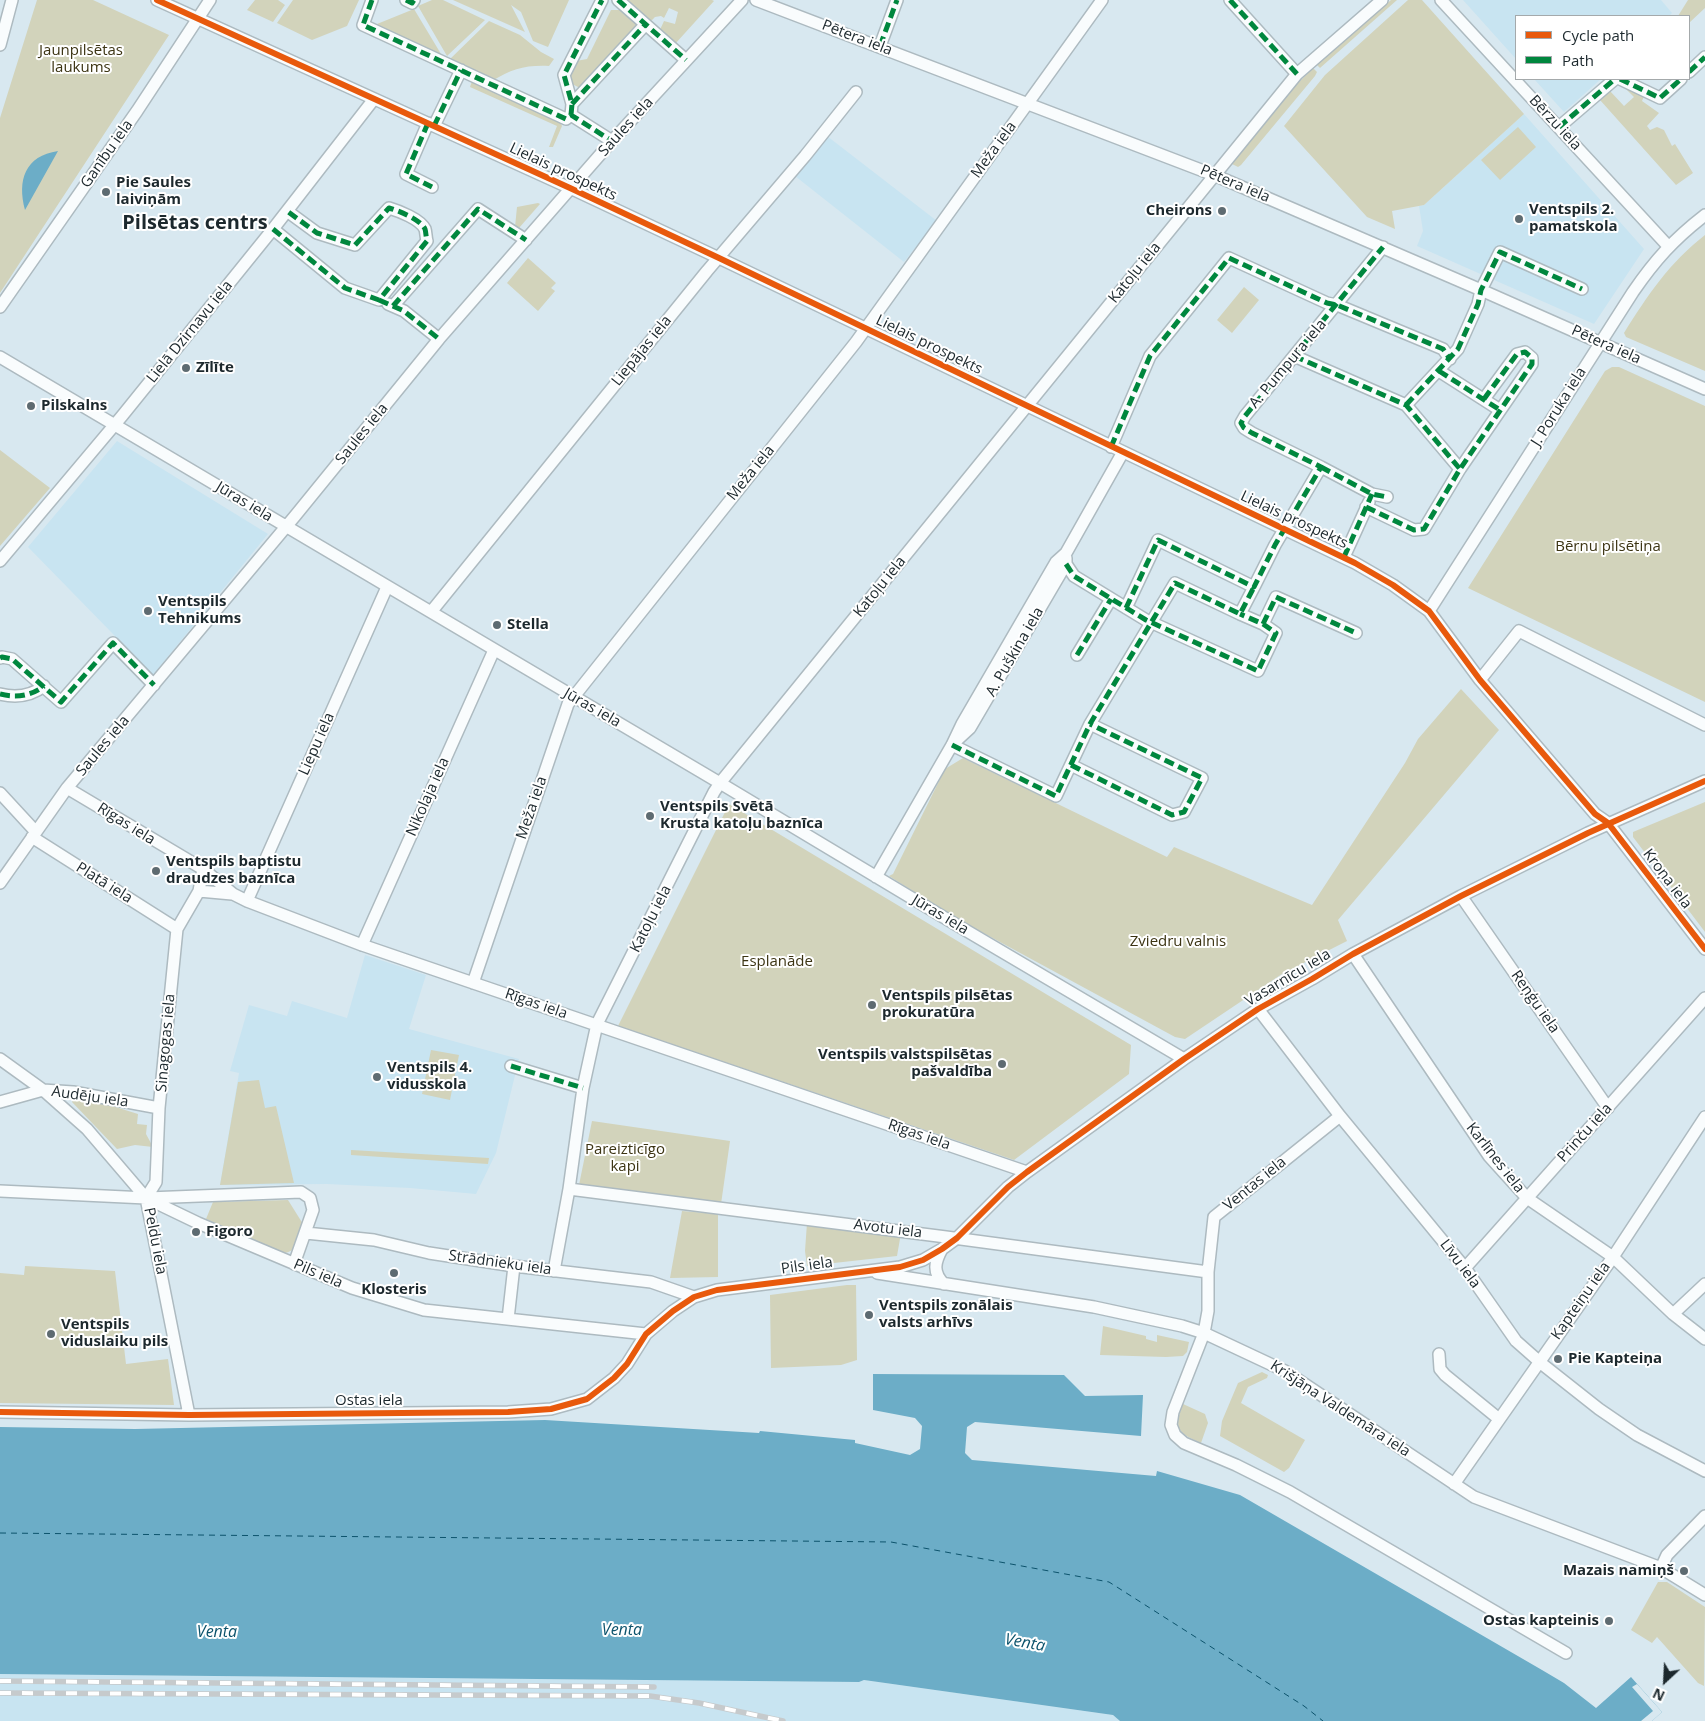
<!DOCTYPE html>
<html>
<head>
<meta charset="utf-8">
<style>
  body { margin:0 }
  #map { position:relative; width:1705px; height:1721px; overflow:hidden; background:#d8e8f0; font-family:"Open Sans",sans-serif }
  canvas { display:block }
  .legend { position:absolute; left:1515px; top:15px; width:175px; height:65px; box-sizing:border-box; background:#fff; border:1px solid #a4a9ab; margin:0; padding:6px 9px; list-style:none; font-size:15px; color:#1c282d }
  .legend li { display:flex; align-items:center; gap:10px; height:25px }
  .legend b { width:25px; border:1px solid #a4a9ab }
  .north { position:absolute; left:1640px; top:1656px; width:50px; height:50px; -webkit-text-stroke:4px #fff; paint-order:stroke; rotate:205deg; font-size:14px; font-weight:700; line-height:20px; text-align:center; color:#1c282d }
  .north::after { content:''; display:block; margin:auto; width:18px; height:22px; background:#1c282d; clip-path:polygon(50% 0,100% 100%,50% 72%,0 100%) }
</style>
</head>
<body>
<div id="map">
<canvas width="1705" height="1721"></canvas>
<ul class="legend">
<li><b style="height:6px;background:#e8590c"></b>Cycle path</li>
<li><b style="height:6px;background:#00873e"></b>Path</li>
</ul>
<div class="north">N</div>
</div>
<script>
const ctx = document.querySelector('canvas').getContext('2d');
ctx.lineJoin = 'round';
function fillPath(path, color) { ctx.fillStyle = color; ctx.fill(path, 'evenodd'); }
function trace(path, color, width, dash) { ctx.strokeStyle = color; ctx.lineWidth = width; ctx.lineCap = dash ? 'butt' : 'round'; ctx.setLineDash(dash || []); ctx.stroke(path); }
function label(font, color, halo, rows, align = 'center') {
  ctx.font = font + ' "Open Sans",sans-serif'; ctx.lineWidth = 4; ctx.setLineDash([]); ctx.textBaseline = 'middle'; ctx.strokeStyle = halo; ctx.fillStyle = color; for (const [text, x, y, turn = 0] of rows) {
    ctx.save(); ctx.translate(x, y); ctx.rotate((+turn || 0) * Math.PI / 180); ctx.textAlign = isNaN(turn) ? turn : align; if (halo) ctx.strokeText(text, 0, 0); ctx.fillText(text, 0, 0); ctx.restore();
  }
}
fillPath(new Path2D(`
  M1463 0H1661L1672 13 1669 16H1516V59Z
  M1534 79H1601L1564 112Z
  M1524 114 1644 249 1594 324 1417 246 1423 231 1419 206 1424 205Z
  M827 136 937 221 904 262 795 176Z
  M117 441 268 534 153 675 28 547Z
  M365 955 426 975 409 1029 519 1059 496 1153 476 1194 410 1188 327 1184 220 1185 239 1073 230 1071 249 1005 287 1016 292 1001 347 1018Z
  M0 1674 859 1682 864 1680 1113 1715 1120 1721H0Z`), '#c8e4f1');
fillPath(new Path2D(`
  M37 0H93L169 35 0 293V118Z
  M255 0H278L285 5 273 22 247 10Z
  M293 0H359L347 26 312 40 277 23Z
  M432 0H443L485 20 447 56 418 6Z
  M453 0H569L548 47 533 41 521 12 511 5 525 32Z
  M624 0H712L714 1 675 44 659 32 664 21 675 24 678 12 669 8 664 18 661 16 655 17 649 23Z
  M1391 0H1397L1320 68 1317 65Z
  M1408 0H1422L1524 114 1424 205 1392 211 1395 229 1367 217 1284 126 1325 75Z
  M1688 0H1705V8L1689 23V16H1678Z
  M414 9 441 54 440 57 375 28 377 24Z
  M611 10H622L639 24 582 89 572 84 570 78 576 61 587 59Z
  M489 21 520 35 541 52 554 59 549 66C525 65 512 69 492 81L448 61Z
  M1313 68 1317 72 1315 76 1241 165 1238 167 1232 164 1292 89Z
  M472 81 558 117 562 126 553 147H549L557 126 470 87Z
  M1622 85 1645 94 1642 101 1659 113 1647 126 1650 130 1657 127 1664 130 1672 146 1675 144 1693 173 1676 185 1600 100 1610 91 1624 106 1634 97Z
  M1518 127 1536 147 1500 180 1481 160Z
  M538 203 540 204 519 228 515 227 517 207Z
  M1705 235V371L1626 337 1624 333C1647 296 1670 262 1705 235Z
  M528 258 556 283 551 288 555 291 538 311 507 283Z
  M1244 287 1259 300 1232 333 1217 320Z
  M1612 367H1619L1705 406V702L1468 588 1605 371Z
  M0 450 50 488 0 546Z
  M1461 689 1499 730 1338 920 1347 941 1282 974 1185 1039 1175 1037 952 916 889 876 893 874 945 769 963 758 1167 857 1174 847 1312 905 1405 763 1418 739Z
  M1705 802V932L1633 837V832Z
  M729 804 1131 1045 1129 1074 1014 1160 618 1026Z
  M431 1050 459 1055 450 1100 422 1094Z
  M259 1080 265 1108 276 1106 294 1183 220 1185 238 1082Z
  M77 1095 138 1114 137 1124 147 1125 146 1134 153 1147 135 1145 117 1149 72 1102Z
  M592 1121 730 1141 721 1204 579 1185Z
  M351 1150 489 1158 488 1164 351 1155Z
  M288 1200 303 1224C299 1236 298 1253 283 1253L206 1219 213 1202Z
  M682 1211 718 1214V1277L670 1278Z
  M807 1223 901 1233 897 1256 807 1266 805 1251Z
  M25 1266 115 1271 126 1364 168 1359 174 1405 0 1403V1273L24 1275Z
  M847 1285H856L857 1360 841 1365 771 1368 770 1295Z
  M1103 1326 1146 1336V1339L1157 1342V1335L1189 1342 1187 1352 1183 1356 1166 1357 1100 1355Z
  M1262 1372 1268 1375 1267 1378 1248 1387 1241 1403 1305 1440 1289 1468 1284 1472 1220 1436 1222 1421 1238 1383Z
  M1183 1404 1205 1414 1208 1423 1201 1443C1178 1433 1173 1429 1183 1404Z
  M1658 1582H1667L1705 1607 1704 1686 1698 1683 1657 1637 1652 1643 1631 1630Z`), '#d2d3bb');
fillPath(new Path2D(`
  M58 151 25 210C17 180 25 156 58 151Z
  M873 1374 1064 1375 1085 1396 1143 1395 1141 1436 975 1422 967 1427 965 1453 972 1460 1156 1476 1157 1471 1240 1495 1542 1670 1564 1683 1596 1708 1631 1677 1662 1712 1652 1721H1120L1113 1715 864 1680 859 1682 0 1674V1427L135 1429 545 1420 759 1433 760 1431 855 1440V1443L910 1455 920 1449 922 1426 915 1418 873 1410Z`), '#6cadc7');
fillPath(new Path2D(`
  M1637 1684 1662 1712 1652 1721H1641L1653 1711 1632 1687Z`), '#d8e8f0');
trace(new Path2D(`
  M0 1533 891 1542 1109 1582 1304 1706 1323 1721`), '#0c536c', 1, [6, 5]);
const minor = new Path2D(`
  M157 0 570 188 719 258 1355 563 1393 585 1429 611 1480 680 1595 814 1608 823 1705 949
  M372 0 363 25 566 119 571 115 612 141
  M406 0 412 3 414 0
  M618 0 686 60
  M756 0 1214 175 1481 290 1705 389
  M1230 0 1297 74
  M1441 0 1668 246
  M0 45 12 0
  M880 46 897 0
  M1689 72 1705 57
  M1620 79 1660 98 1681 79
  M572 104 645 25
  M571 115 572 104 564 75 602 0
  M428 123 406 174 432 187
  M434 126 461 70
  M1559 127 1615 79
  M273 229 345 288 379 300 427 241C426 238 426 232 425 229 420 219 399 211 389 208L355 245 317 233 287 211
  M388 304 404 311 439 339
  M393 306 478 209 526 240
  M0 307 137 111 210 0
  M1294 356 1406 405 1460 469
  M0 357 720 783 950 921 1184 1059
  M1439 371 1500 410
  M1406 405 1458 349 1478 304 1481 290 1500 252 1582 289
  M1111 447 1150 356 1229 258 1327 303 1337 305 1443 349 1450 359
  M1321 467 1372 494 1387 497
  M1366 507 1414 530 1424 529 1460 469 1532 364V358L1525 352 1517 354 1484 399
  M1344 557 1369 502
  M0 561 122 416 273 229 374 99
  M1066 564 1074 576 1146 620 1258 671 1276 633 1263 624 1240 614
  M1126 608 1158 540 1254 587 1275 545 1321 467 1252 433 1244 428 1241 423 1245 416 1383 247
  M1429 611 1633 292C1655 260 1674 239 1705 215
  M431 612 707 271 805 156 856 92
  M1263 624 1276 597 1356 633
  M1077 655 1111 599
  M0 658 2 657 12 659 61 702 113 643 154 685
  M1480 680 1519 631 1705 725
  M0 694C16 698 31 696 44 686
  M957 740 970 728 1066 564V558
  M952 745 1056 796 1090 724 1175 583 1240 614 1254 587
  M1071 765 1172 815 1184 812 1202 778 1090 724
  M67 788 203 869 233 894 247 901 362 945 1027 1172
  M0 793 36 832
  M32 837 177 929
  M876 877 952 745 962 724 1056 562 1066 553 1123 452
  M0 883 67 788 295 516 439 339 612 141 742 0
  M199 891 232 894
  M1461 896 1608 1108
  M247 901 387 587
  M362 945 494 650
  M1353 954 1489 1156 1527 1198 1613 1257 1673 1314 1705 1339
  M473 983 568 704 856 342 1102 0
  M1258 1009 1340 1116 1465 1268 1516 1341 1542 1364 1599 1409 1637 1435 1705 1471
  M0 1059 43 1090 87 1129 146 1198 189 1415
  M511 1066 583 1088
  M0 1102 43 1090 73 1092 159 1108
  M1340 1116 1214 1217 1208 1272V1311L1204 1333 1173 1412 1171 1425 1175 1435 1184 1443 1236 1465 1290 1492 1566 1653
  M569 1189 946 1237 1208 1272
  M0 1191 146 1198 198 1223 352 1288 424 1310 646 1334
  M146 1198 156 1182 159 1108 177 929 199 891 203 869
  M148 1198 301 1192 310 1198 313 1210 294 1264
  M306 1233 374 1240 429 1253 514 1266 651 1282 694 1297
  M942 1249C935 1262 932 1272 944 1284
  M1465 1268 1705 998
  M554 1271 569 1189 583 1088 597 1024 714 792 720 783 1297 74 1382 0
  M877 1273 1094 1307 1182 1326 1204 1333 1285 1371 1474 1497 1661 1568 1705 1595
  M1673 1314 1705 1284
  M508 1319 514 1266
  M1439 1354 1440 1369 1445 1375 1499 1419
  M0 1412 189 1415 508 1412 551 1409 587 1399 614 1378 627 1364 646 1334 673 1311 694 1297 717 1290 900 1267 923 1260 942 1249 957 1238 1008 1187 1027 1172 1184 1059 1258 1009 1312 979 1353 954 1461 896 1588 833 1705 781
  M1454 1484 1613 1257 1705 1117
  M1661 1568 1667 1555 1705 1516`);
trace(minor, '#adbac0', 14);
trace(minor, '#f9fcfd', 11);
const rail = new Path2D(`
  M0 1681 654 1687
  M0 1693 650 1696 699 1703 783 1721`);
trace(rail, '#c6cacc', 5.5);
trace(rail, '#fff', 4, [11]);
trace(new Path2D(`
  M372 0 363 25 566 119 571 115 612 141
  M406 0 412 3 414 0
  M618 0 686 60
  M1230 0 1297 74
  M880 46 897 0
  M1689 72 1705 57
  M1620 79 1660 98 1681 79
  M572 104 645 25
  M571 115 572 104 564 75 602 0
  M428 123 406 174 432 187
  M434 126 461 70
  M1559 127 1615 79
  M273 229 345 288 379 300 427 241C426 238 426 232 425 229 420 219 399 211 389 208L355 245 317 233 287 211
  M379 300 404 311 439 339
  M393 306 478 209 526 240
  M1294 356 1406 405 1460 469
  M1439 371 1500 410
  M1406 405 1458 349 1478 304 1481 290 1500 252 1582 289
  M1111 447 1150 356 1229 258 1327 303 1337 305 1443 349 1450 359
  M1321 467 1372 494 1387 497
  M1366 507 1414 530 1424 529 1460 469 1532 364V358L1525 352 1517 354 1484 399
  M1344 557 1372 494
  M1066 564 1074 576 1146 620 1258 671 1276 633 1263 624 1240 614
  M1126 608 1158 540 1254 587 1275 545 1321 467 1252 433 1244 428 1241 423 1245 416 1383 247
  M1263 624 1276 597 1356 633
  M1077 655 1111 599
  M0 658 2 657 12 659 61 702 113 643 154 685
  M0 694C16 698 31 696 44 686
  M952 745 1056 796 1090 724 1175 583 1240 614 1254 587
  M1071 765 1172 815 1184 812 1202 778 1090 724
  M511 1066 583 1088`), '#00873e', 5, [10, 5]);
trace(new Path2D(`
  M157 0 570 188 719 258 1355 563 1393 585 1429 611 1480 680 1595 814 1608 823 1705 949
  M0 1412 189 1415 508 1412 551 1409 587 1399 614 1378 627 1364 646 1334 673 1311 694 1297 717 1290 900 1267 923 1260 942 1249 957 1238 1008 1187 1027 1172 1184 1059 1258 1009 1312 979 1353 954 1461 896 1588 833 1705 781`), '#e8590c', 6);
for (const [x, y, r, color] of [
  [106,192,5,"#5e6b71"],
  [1222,211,5,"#5e6b71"],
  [1519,219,5,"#5e6b71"],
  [186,368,5,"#5e6b71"],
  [31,406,5,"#5e6b71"],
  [148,611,5,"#5e6b71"],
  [497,625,5,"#5e6b71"],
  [650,816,5,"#5e6b71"],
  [156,871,5,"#5e6b71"],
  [872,1005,5,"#5e6b71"],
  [1002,1064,5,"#5e6b71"],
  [377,1077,5,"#5e6b71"],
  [196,1232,5,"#5e6b71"],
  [394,1273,5,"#5e6b71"],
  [869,1315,5,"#5e6b71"],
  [51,1334,5,"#5e6b71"],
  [1558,1359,5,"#5e6b71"],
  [1684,1571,5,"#5e6b71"],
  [1609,1621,5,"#5e6b71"]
]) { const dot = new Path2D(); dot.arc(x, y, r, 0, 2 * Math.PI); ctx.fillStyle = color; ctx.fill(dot); trace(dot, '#fff', 2); }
label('15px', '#1c282d', '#fff', [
  ["Pētera iela",857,38,21],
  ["Bērzu iela",1555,123,47],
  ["Saules iela",626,127,-48],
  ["Meža iela",994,150,-54],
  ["Ganību iela",107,154,-55],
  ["Lielais prospekts",563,172,25],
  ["Pētera iela",1235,184,23],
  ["Katoļu iela",1135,273,-51],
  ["Lielā Dzirnavu iela",190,332,-51],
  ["Lielais prospekts",929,345,26],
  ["Pētera iela",1606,345,24],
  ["Liepājas iela",642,351,-51],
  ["A. Pumpura iela",1288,364,-50],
  ["J. Poruka iela",1559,407,-58],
  ["Saules iela",362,434,-51],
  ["Meža iela",751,473,-51],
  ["Jūras iela",244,502,31],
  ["Lielais prospekts",1294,520,25],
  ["Katoļu iela",880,587,-51],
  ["A. Puškina iela",1015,652,-60],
  ["Jūras iela",592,708,30],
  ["Liepu iela",317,744,-66],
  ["Saules iela",103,746,-50],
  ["Nikolaja iela",428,797,-66],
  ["Meža iela",532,808,-71],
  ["Rīgas iela",126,824,32],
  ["Kroņa iela",1667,879,53],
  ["Platā iela",104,883,32],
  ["Jūras iela",940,915,31],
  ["Katoļu iela",651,919,-63],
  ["Vasarnīcu iela",1288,978,-31],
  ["Reņģu iela",1535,1002,55],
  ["Rīgas iela",536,1004,19],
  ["Sinagogas iela",166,1043,-85],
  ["Audēju iela",90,1097,8],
  ["Prinču iela",1585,1133,-48],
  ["Rīgas iela",919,1135,19],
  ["Karlīnes iela",1495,1158,52],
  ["Ventas iela",1255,1184,-39],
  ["Avotu iela",888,1229,7],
  ["Peldu iela",155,1241,79],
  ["Strādnieku iela",500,1263,8],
  ["Līvu iela",1460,1264,53],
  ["Pils iela",807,1266,-8],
  ["Pils iela",318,1274,23],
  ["Kapteiņu iela",1581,1301,-55],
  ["Ostas iela",369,1401],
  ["Krišjāņa Valdemāra iela",1340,1409,33]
]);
label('15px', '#3c3413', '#fff', [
  ["Jaunpilsētas",81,51],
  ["laukums",81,68],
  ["Bērnu pilsētiņa",1608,547],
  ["Zviedru valnis",1178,942],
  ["Esplanāde",777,962],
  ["Pareizticīgo",625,1150],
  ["kapi",625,1167]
]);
label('bold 15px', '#1c282d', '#fff', [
  ["Pie Saules",116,183],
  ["laiviņām",116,200],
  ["Ventspils 2.",1529,210],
  ["pamatskola",1529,227],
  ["Cheirons",1212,211,"right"],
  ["Zīlīte",196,368],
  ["Pilskalns",41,406],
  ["Ventspils",158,602],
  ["Tehnikums",158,619],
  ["Stella",507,625],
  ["Ventspils Svētā",660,807],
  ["Krusta katoļu baznīca",660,824],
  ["Ventspils baptistu",166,862],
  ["draudzes baznīca",166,879],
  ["Ventspils pilsētas",882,996],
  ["prokuratūra",882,1013],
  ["Ventspils valstspilsētas",992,1055,"right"],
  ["pašvaldība",992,1072,"right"],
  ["Ventspils 4.",387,1068],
  ["vidusskola",387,1085],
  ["Figoro",206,1232],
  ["Klosteris",394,1290,"center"],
  ["Ventspils zonālais",879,1306],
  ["valsts arhīvs",879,1323],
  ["Ventspils",61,1325],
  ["viduslaiku pils",61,1342],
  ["Pie Kapteiņa",1568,1359],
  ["Mazais namiņš",1674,1571,"right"],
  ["Ostas kapteinis",1599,1621,"right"]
], 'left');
label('italic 16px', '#0c536c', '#fff', [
  ["Venta",622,1630],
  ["Venta",217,1632],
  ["Venta",1025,1643,10]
]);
label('bold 20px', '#1c282d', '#fff', [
  ["Pilsētas centrs",195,223]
]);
</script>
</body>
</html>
